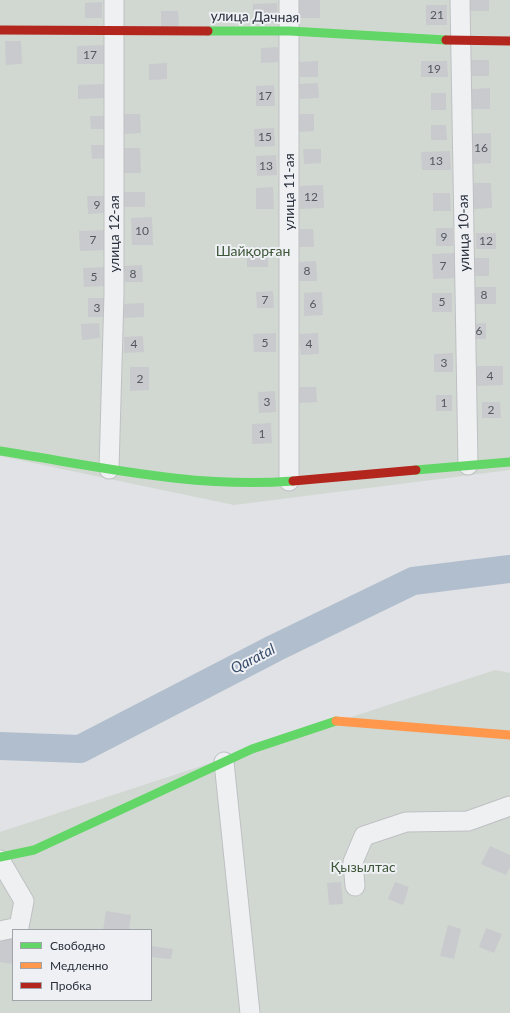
<!DOCTYPE html>
<html>
<head>
<meta charset="utf-8">
<style>
  body { margin:0 }
  #map { position:relative; width:510px; height:1013px; overflow:hidden; background:#e0e2e5; font-family:Lato,sans-serif }
  canvas { display:block }
  .legend { position:absolute; left:12px; top:929px; width:140px; height:72px; box-sizing:border-box; background:#eef0f4; border:1px solid #9fa3aa; margin:0; padding:5px 7px; list-style:none; font-size:12px; color:#29303c }
  .legend li { display:flex; align-items:center; gap:8px; height:20px }
  .legend b { width:20px; border:1px solid #9fa3aa }
</style>
</head>
<body>
<div id="map">
<canvas width="510" height="1013"></canvas>
<ul class="legend">
<li><b style="height:5px;background:#63d668"></b>Свободно</li>
<li><b style="height:5px;background:#ff974d"></b>Медленно</li>
<li><b style="height:5px;background:#b3261e"></b>Пробка</li>
</ul>
</div>
<script>
const ctx = document.querySelector('canvas').getContext('2d');
ctx.lineJoin = 'round';
function fillPath(path, color) { ctx.fillStyle = color; ctx.fill(path, 'evenodd'); }
function trace(path, color, width, dash) { ctx.strokeStyle = color; ctx.lineWidth = width; ctx.lineCap = dash ? 'butt' : 'round'; ctx.setLineDash(dash || []); ctx.stroke(path); }
function label(font, color, halo, rows, align = 'center') {
  ctx.font = font + ' Lato,sans-serif'; ctx.lineWidth = 4; ctx.setLineDash([]); ctx.textBaseline = 'middle'; ctx.strokeStyle = halo; ctx.fillStyle = color; for (const [text, x, y, turn = 0] of rows) {
    ctx.save(); ctx.translate(x, y); ctx.rotate((+turn || 0) * Math.PI / 180); ctx.textAlign = isNaN(turn) ? turn : align; if (halo) ctx.strokeText(text, 0, 0); ctx.fillText(text, 0, 0); ctx.restore();
  }
}
fillPath(new Path2D(`
  M0 0H510V470L234 505 0 456Z
  M495 670 510 673V1013H0V832ZM13 930H151V1000H13Z`), '#d1d8d1');
trace(new Path2D(`
  M0 746 80 749 275 648 413 581 510 569`), '#b1becd', 28);
fillPath(new Path2D(`
  M297 0H320V18H297Z
  M469 0H489V11H469Z
  M102 2V18H85V3Z
  M277 3 278 23 253 24V4Z
  M426 5H447V25H426Z
  M161 11H178L179 28H161Z
  M5 41H21L22 64 6 65Z
  M104 45V64H77V46Z
  M278 47V62L261 63V48Z
  M471 60H489V76H472Z
  M318 61V77H300L299 62Z
  M421 61H447L448 77H421Z
  M167 63V79L149 80V64Z
  M318 83 319 98 300 99 299 84Z
  M104 84 105 98 78 99V85Z
  M274 85 275 106H256V86Z
  M490 88V109H472V89Z
  M431 93H446V110H431Z
  M122 114H140L141 133 123 134Z
  M297 114H314V131L298 132Z
  M90 116H106L107 129H91Z
  M431 125H446L447 140H431Z
  M274 128 275 146 255 147 254 129Z
  M491 133V163L471 164 470 134Z
  M91 145H106V158L92 159Z
  M123 148H140L141 173H124Z
  M303 149H321V163L304 164Z
  M450 151 451 170H422L421 152Z
  M276 155 277 175 257 176 256 156Z
  M474 183H491L492 208 474 209Z
  M323 185 324 208 300 209 299 186Z
  M273 187 274 209H256V188Z
  M124 192H145V207H124Z
  M433 193H450L451 211H433Z
  M87 196H105L106 213 88 214Z
  M152 217 153 245H132L131 218Z
  M436 228H453V246H436Z
  M296 229H313L314 247H297Z
  M105 230 106 250 80 251 79 231Z
  M476 233H496V249H476Z
  M268 247V267H247V248Z
  M454 253 455 278 433 279 432 254Z
  M472 258H489V276H472Z
  M316 261 317 281H299L298 262Z
  M142 265 143 282H125L124 266Z
  M105 267 106 286 84 287 83 268Z
  M472 287H496V304H472Z
  M273 291 274 308H257L256 292Z
  M322 292 323 315 304 316V293Z
  M432 293H452V312H432Z
  M88 298H106L107 317H88Z
  M144 303V317L124 318V304Z
  M99 323 100 338 82 340 81 324Z
  M486 323V339H472L471 324Z
  M276 333V352H254L253 334Z
  M318 333 319 354 301 355 299 334Z
  M143 336 144 352 124 353V337Z
  M453 353V372H434V354Z
  M477 366H503V385L477 386Z
  M130 367H149V390L130 391Z
  M298 387H316L317 402 299 403Z
  M275 391 276 412 259 413 258 392Z
  M436 395H452V411H436Z
  M482 402H500L501 418H482Z
  M271 423 272 443 252 444V424Z
  M490 846 510 855V867L506 875 481 864Z
  M341 882 343 904 329 905 327 883Z
  M395 882 409 887 403 905 388 899Z
  M106 911 131 915 129 930H103Z
  M448 925 461 929 454 959 440 956Z
  M486 928 502 934 494 953 479 947Z
  M0 937 13 939V964L0 962Z
  M151 946 173 949 171 959 151 957Z`), '#c9cacd');
const street = new Path2D(`
  M289 0V481
  M460 0 468 465
  M109 469 114 294V0
  M224 762 250 1013
  M0 860 24 901 19 927 0 931
  M355 886 353 862 364 836 406 822 468 821 510 806`);
trace(street, '#bfc0c3', 21);
trace(street, '#eff0f2', 19);
trace(new Path2D(`
  M208 31H290L446 40
  M0 451C97 466 195 489 293 481
  M416 470 510 462
  M0 857 34 850 252 749 336 721`), '#63d668', 9);
trace(new Path2D(`
  M336 721 510 735`), '#ff974d', 9);
trace(new Path2D(`
  M0 30 208 31
  M446 40 510 41
  M293 481 416 470`), '#b3261e', 9);
label('12px', '#525761', null, [
  ["21",437,15],
  ["17",90,55],
  ["19",434,69],
  ["17",265,96],
  ["15",265,137],
  ["16",481,148],
  ["13",436,161],
  ["13",266,166],
  ["12",311,197],
  ["9",97,205],
  ["10",142,231],
  ["9",444,237],
  ["7",93,240],
  ["12",486,241],
  ["7",443,266],
  ["8",307,271],
  ["8",133,274],
  ["5",94,277],
  ["8",484,295],
  ["7",265,300],
  ["5",442,302],
  ["6",313,304],
  ["3",97,308],
  ["6",479,331],
  ["5",265,343],
  ["4",134,344],
  ["4",309,344],
  ["3",444,363],
  ["4",490,376],
  ["2",140,379],
  ["3",267,402],
  ["1",444,403],
  ["2",491,410],
  ["1",262,434]
]);
label('14px', '#29303c', '#eef0f4', [
  ["улица Дачная",255,17,1],
  ["улица 11-ая",289,192,-90],
  ["улица 10-ая",464,233,-91],
  ["улица 12-ая",114,234,-90]
]);
label('14px', '#3d5638', '#eef0f4', [
  ["Шайқорған",253,251],
  ["Қызылтас",363,867]
]);
label('italic 15px', '#384d6b', '#eef0f4', [
  ["Qaratal",253,659,-27]
]);
</script>
</body>
</html>
